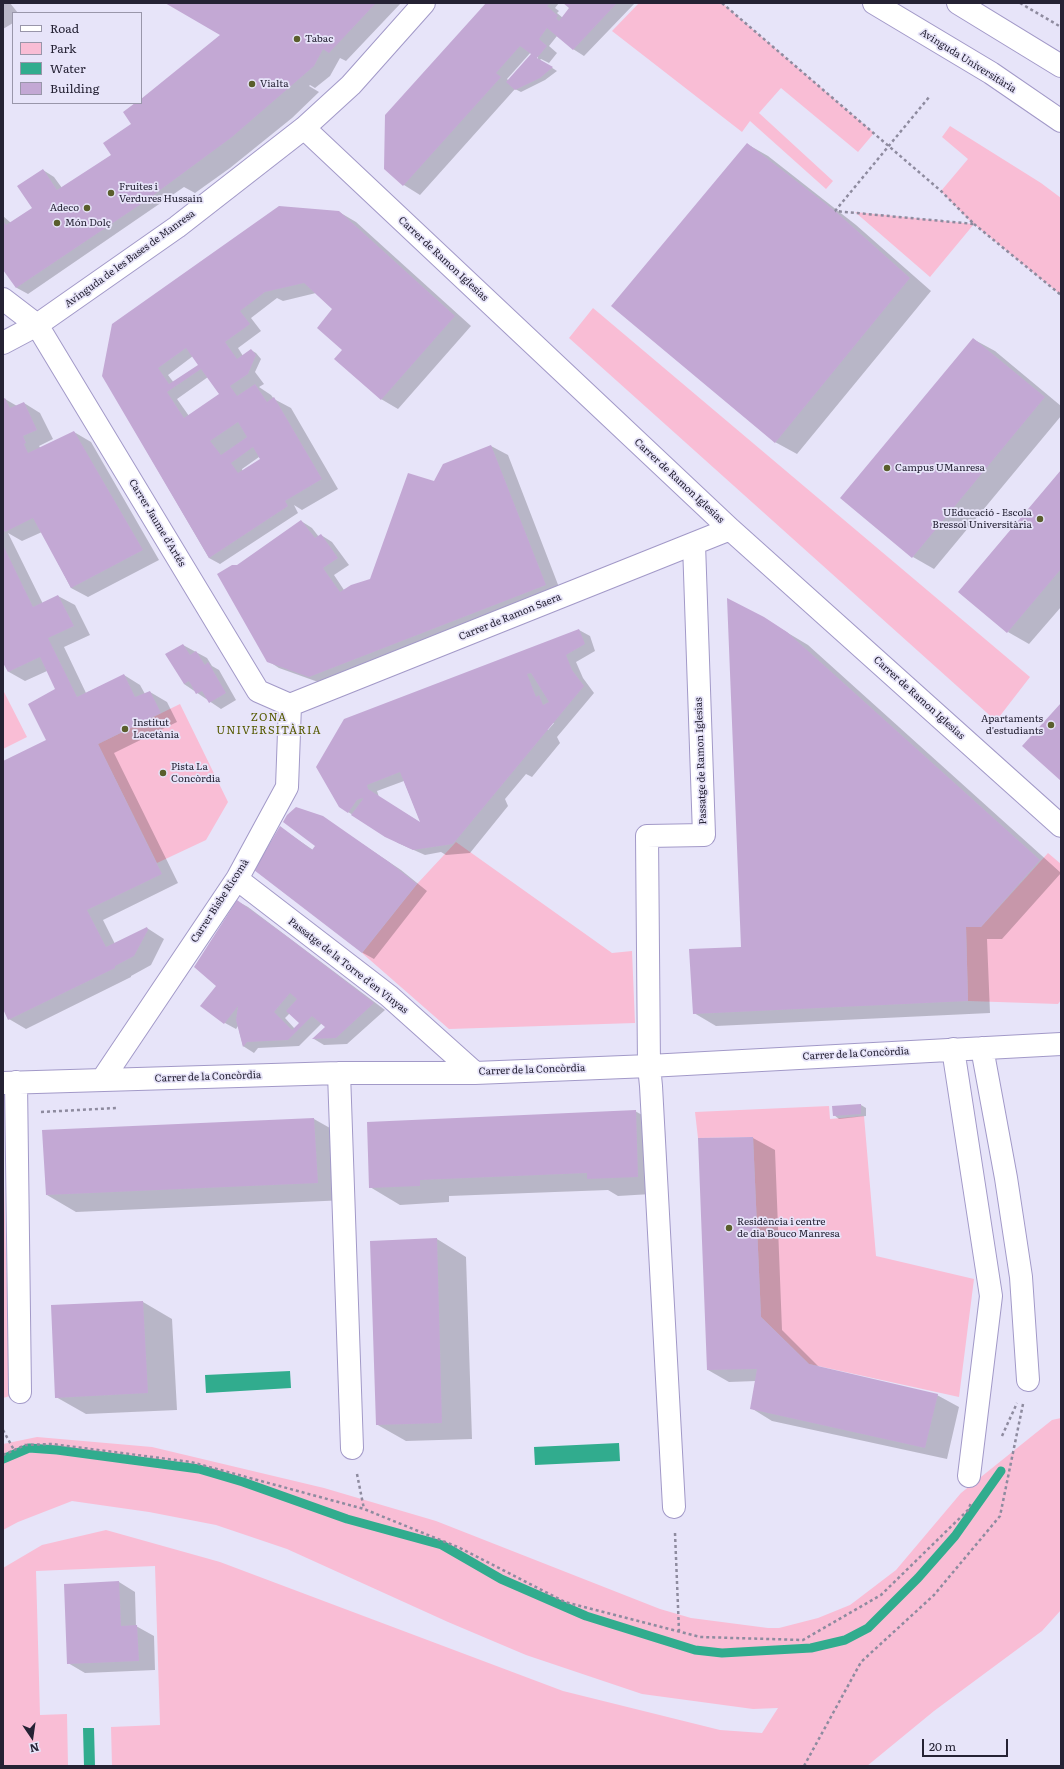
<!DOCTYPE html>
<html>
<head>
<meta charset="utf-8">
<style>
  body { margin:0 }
  #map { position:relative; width:1064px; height:1769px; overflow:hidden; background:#e7e4f9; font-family:Literata,serif }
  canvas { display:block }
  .frame { position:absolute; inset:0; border:4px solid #252234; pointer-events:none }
  .legend { position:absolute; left:12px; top:12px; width:130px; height:92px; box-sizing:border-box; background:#e7e4f9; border:1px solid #9996aa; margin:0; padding:5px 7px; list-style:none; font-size:12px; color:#252234 }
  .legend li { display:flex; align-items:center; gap:8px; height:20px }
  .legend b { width:20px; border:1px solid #9996aa }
  .north { position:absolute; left:12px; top:1717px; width:40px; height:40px; -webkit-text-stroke:3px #e7e4f9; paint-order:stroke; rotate:167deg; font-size:11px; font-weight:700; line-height:16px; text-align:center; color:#252234 }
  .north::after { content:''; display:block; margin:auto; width:14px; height:18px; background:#252234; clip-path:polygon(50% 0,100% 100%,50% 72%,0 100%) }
  .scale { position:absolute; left:922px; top:1739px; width:86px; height:18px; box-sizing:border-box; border:2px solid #252234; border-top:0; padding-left:5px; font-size:12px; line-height:14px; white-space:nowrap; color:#252234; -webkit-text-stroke:3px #e7e4f9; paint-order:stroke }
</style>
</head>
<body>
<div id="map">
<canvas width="1064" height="1769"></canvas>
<div class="frame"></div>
<ul class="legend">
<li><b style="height:5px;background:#fff"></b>Road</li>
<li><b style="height:11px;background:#f9bdd5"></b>Park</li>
<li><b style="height:11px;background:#31ac8e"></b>Water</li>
<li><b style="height:11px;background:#c3a8d4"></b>Building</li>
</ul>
<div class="north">N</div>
<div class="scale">20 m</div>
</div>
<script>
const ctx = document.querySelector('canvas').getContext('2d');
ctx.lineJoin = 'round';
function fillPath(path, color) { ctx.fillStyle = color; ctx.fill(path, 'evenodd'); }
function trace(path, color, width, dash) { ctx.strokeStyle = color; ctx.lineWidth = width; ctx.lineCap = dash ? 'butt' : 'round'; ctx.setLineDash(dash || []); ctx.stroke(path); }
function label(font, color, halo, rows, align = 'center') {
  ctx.font = font + ' Literata,serif'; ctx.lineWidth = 3.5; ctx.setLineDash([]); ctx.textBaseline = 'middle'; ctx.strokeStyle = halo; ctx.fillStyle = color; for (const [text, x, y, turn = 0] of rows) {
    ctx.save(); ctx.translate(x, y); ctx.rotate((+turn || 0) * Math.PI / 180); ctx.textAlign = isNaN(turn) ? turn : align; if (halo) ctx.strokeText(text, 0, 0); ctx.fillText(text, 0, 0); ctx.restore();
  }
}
fillPath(new Path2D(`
  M639 3H722L874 133 858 152 781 88 759 113 833 181 826 189 750 121 742 132 612 31Z
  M950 126 1041 183 1061 198V295L974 224 930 277 855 212 973 224 941 191 968 159 942 137Z
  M593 308 1030 677 996 721 569 338Z
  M3 690 27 737 3 749Z
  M180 704 228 802 206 840 157 863 98 744Z
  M456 842 612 953 632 951 635 1023 449 1029 362 953 417 884Z
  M1048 853 1061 864V1000L1058 1004 968 1001 966 927H981Z
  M829 1106 830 1119 864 1116 876 1256 974 1279 959 1397 809 1364 761 1317 753 1137 698 1138 695 1112Z
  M3 1149 10 1396 3 1398Z
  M1061 1418V1610L1042 1631 934 1711 867 1766H112L111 1727 160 1725 155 1566 36 1571 40 1715 67 1714 68 1766H3V1568L42 1545 106 1530 220 1562 563 1691 720 1730 762 1733 778 1708 753 1709 642 1694 526 1655 448 1622 287 1549 216 1525 149 1512 72 1501 18 1522 3 1530V1444L37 1437 152 1447 324 1488 436 1521 660 1609 691 1618 768 1628H779L818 1618 850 1605 858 1599 896 1570 961 1493 1052 1420Z`), '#f9bdd5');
fillPath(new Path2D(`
  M290 1371 291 1388 206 1393 205 1375Z
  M619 1443 620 1461 535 1465 534 1447Z
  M83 1728H94L95 1766H84Z`), '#31ac8e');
fillPath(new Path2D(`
  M3 3H10L18 13H13V23L3 29Z
  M167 3H401L346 61 340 58 330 76 315 88 310 85 309 86 319 92 292 118 230 168 195 193 184 187 28 294 17 288 3 268V216L11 223 34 208 43 170 54 177 62 188 112 155 131 125 137 103H141V100L297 80Z
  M487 3H559L555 8 559 11 557 13 563 18 571 8 565 3H635L584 56 573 49 557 36 549 46 557 53 549 63 541 59 540 60 557 71 545 80 521 92 515 89 420 195 404 185 385 169ZM531 52 538 57V59L509 81 507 79Z
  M747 144 768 156 856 225 931 291 797 454 775 442Z
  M339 212 356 222 471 326 398 409 381 399 343 350 334 309 316 293 283 301 277 298 251 318 261 331 238 348 243 356 251 350 256 353 261 359 255 372 264 384 259 387 271 395 274 399 291 408 338 489 302 510 294 505 298 513 220 564 209 558 103 376ZM193 356 201 368 174 383 168 375ZM208 377 220 394 189 416 177 399ZM259 457 261 460 243 472 242 469Z
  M973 339 995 351 1061 406V416L934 569 913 557Z
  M5 399 17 406 24 403 40 413 53 439 39 446 41 449 74 432 91 442 159 560 88 597 71 588 42 532 22 541 8 533 43 604 58 596 75 605 90 635 64 647 86 693 124 675 140 685 145 694 150 692 167 702 177 722 114 753 178 883 103 920 115 944 147 928 164 939 151 965 131 976V977L26 1029 9 1019 3 1007V762L47 741 57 690 47 671 25 681 9 672 3 659V400Z
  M491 446 508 455 562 595 321 683 279 668 268 661 237 566 301 521 312 528 319 537 321 535 332 542 349 565 334 575 344 590 371 580 434 483Z
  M1061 471V607L1029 644 1008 632Z
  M763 618 808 645 1061 873 1002 939H987L990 1013 716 1026 694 1013 742 948Z
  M579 630 590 636 595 651 576 662 583 678 594 693 557 737 560 743 532 777 526 774 505 799 508 806 470 853 446 855 441 852 425 855 398 843 340 807 317 767ZM551 723H554L548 730 546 729ZM404 781 421 823 379 797 377 791Z
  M183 645 207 658 212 666 219 670 236 700 221 709 184 684Z
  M322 817 401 870 427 891 374 959 363 953 255 870 281 828 313 850 317 845Z
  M237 901 248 907 385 1010 347 1044 324 1045 314 1039 327 1027 322 1023 299 1046 258 1048 254 1053 243 1046 238 1026 236 1029 225 1023 217 986ZM290 1013 300 1023 295 1029 285 1018Z
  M861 1105 866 1108V1116L839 1119 834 1115Z
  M635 1111 665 1128 668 1193 618 1196 608 1190 449 1196V1202L400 1205 370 1187Z
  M314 1119 344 1136 347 1200 76 1212 47 1195Z
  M753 1138 775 1150 782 1330 820 1368 937 1395 959 1407 947 1459 772 1421 751 1408 756 1381 729 1382 708 1370 699 1139Z
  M437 1239 466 1257 472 1439 406 1441 376 1424Z
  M143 1302 172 1319 177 1410 86 1414 56 1397Z
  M119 1582 135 1592 136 1626 154 1636 155 1670 85 1673 68 1663Z`), '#0003');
trace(new Path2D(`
  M3 1459 29 1448 57 1450 199 1469 243 1482 347 1519 442 1545 501 1579 586 1616 695 1650 722 1653 811 1648 845 1640 868 1628 918 1578 955 1536 1001 1471`), '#31ac8e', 9);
fillPath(new Path2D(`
  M165 3H376L329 53 323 49 314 66 232 137 144 202 16 288 3 270V221L6 225 32 208 17 186 43 169 57 190 111 155 103 143 131 124 123 112 135 103H141V99L220 35Z
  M486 3H548L549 4 547 6 558 16 556 18 559 21 569 8 563 3H617L573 50 547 28 539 39 547 46 537 58 553 67 540 78 515 90 506 82 531 54 520 46 496 73 501 77 403 186 384 169 385 115Z
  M747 143 835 211 910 278 775 443 611 306Z
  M279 206 339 211 455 316 381 400 334 359 342 350 317 328 332 309 304 283 265 292 240 311 250 324 225 342 237 359 251 349 256 355 248 374 230 386 237 396 255 384 267 402 274 397 322 479 285 501 288 506 209 558 102 376 112 324ZM186 348 198 365 169 384 158 368ZM201 369 219 394 184 418 167 392ZM238 422 247 437 221 455 210 441ZM253 447 260 459 238 473 231 463Z
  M973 338 1045 397 912 558 840 498Z
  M5 398 10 408 24 402 37 430 23 436 26 443 24 444 28 453 74 431 143 550 71 588 33 518 5 532 3 529V399Z
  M491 445 546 585 309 677 267 662 217 574 232 565H237L301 520 315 538 321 534 338 558 323 568 340 592 351 585 370 579 408 473 434 481 443 464Z
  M1061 470V569L1007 633 958 592Z
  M3 545 33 607 58 595 74 626 48 638 77 697 124 674 135 697 150 691 161 713 98 744 162 874 87 910 106 947 147 927 148 930 134 956 115 966V968L8 1020 3 1009V761L46 740 28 704 55 689 40 657 8 672 3 663Z
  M727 598 764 617 787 632 1040 860 981 927H966L968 1001 693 1014 689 949 741 947Z
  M579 629 585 644 566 655 572 670 584 686 453 844 413 850 385 837 351 815 363 799V798L357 800 348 813 339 807 316 767 344 719ZM531 673 549 702 543 705 539 695 536 697 527 674ZM400 772 420 822 368 789 367 785Z
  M183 644 190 655 196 651 205 665 208 662 226 693 209 703 202 691 196 694 189 681 184 684 165 654Z
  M1061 703V781L1022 746Z
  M296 807 323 816 389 862 417 884 362 953 254 870 280 826 312 850 315 846 283 822 287 815Z
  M237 900 289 938 374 1003 336 1038 312 1039 325 1027 312 1016 288 1040 247 1042 243 1047 236 1020 238 1006 224 1024 200 1006 216 986 194 967ZM290 993 297 999 286 1011 299 1023 292 1030 274 1012Z
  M861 1104V1114L833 1116 832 1106Z
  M636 1110 638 1177 587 1179V1173L420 1180V1186L369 1188 367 1122Z
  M314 1118 318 1183 46 1195 42 1130Z
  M753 1137 761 1317 809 1364 938 1394 925 1448 750 1409 757 1369 707 1370 698 1138Z
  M437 1238 442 1423 376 1425 370 1241Z
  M143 1301 148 1393 55 1398 51 1305Z
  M119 1581 121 1626 137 1625 139 1661 67 1664 64 1584Z`), '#c3a8d4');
const minor = new Path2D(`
  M874 3 991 73 1061 121
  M958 3 1061 66
  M304 128 730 529 1061 826
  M3 299 37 325 258 691 290 705
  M3 343 37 325 177 227 304 128 351 85 424 3
  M290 705 730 529
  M237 879 389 996 475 1073
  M982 1048 1006 1178 1021 1277 1028 1380
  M953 1049 991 1296 969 1476
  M339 1073 352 1448
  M102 1080 237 879 287 787 290 705
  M16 1082 20 1392
  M3 1083 339 1073H475L649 1066 1061 1044
  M674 1507 651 1086 649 1066 647 836 704 835 694 544`);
trace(minor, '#a299c8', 24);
trace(new Path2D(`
  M722 3 941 191 974 224 835 211
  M1020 3 1061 27
  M835 211 930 96
  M974 224 1061 295
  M41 1112 116 1108
  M3 1430 14 1450
  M1002 1436 1017 1403
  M3 1455 25 1445 52 1444 191 1462 364 1509 460 1548 565 1602 700 1637 803 1640 881 1595 968 1510 971 1503
  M357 1474 364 1509
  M675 1533 679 1631
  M804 1766 861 1662 934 1595 1000 1516 1023 1404`), '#8e8b9f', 2.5, [3, 3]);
trace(minor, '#fff', 22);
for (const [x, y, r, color] of [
  [297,39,4,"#5a5e2c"],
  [252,84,4,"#5a5e2c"],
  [111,193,4,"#5a5e2c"],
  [87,208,4,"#5a5e2c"],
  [57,223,4,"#5a5e2c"],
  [887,468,4,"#5a5e2c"],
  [1040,519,4,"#5a5e2c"],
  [1051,725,4,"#5a5e2c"],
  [125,729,4,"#5a5e2c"],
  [163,773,4,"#5a5e2c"],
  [729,1228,4,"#5a5e2c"]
]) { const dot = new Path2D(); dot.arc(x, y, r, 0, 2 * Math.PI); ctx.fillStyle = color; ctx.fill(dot); trace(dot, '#e7e4f9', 1.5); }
label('10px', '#252234', '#e7e4f9', [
  ["Tabac",305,39],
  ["Vialta",260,84],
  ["Fruites i",119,187],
  ["Verdures Hussain",119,199],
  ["Adeco",79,208,"right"],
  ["Món Dolç",65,223],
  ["Campus UManresa",895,468],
  ["UEducació - Escola",1032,513,"right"],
  ["Bressol Universitària",1032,525,"right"],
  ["Apartaments",1043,719,"right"],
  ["d'estudiants",1043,731,"right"],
  ["Institut",133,723],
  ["Lacetània",133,735],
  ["Pista La",171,767],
  ["Concòrdia",171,779],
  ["Residència i centre",737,1222],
  ["de dia Bouco Manresa",737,1234]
], 'left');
label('10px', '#252234', '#e7e4f9', [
  ["Avinguda Universitària",968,61,32],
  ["Avinguda de les Bases de Manresa",130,259,-36],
  ["Carrer de Ramon Iglesias",443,259,43],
  ["Carrer de Ramon Iglesias",679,481,43],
  ["Carrer Jaume d'Artés",157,523,59],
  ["Carrer de Ramon Saera",510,617,-22],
  ["Carrer de Ramon Iglesias",919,698,42],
  ["Passatge de Ramon Iglesias",701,761,-92],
  ["Carrer Bisbe Ricomà",220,901,-57],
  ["Passatge de la Torre d'en Vinyas",348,966,38],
  ["Carrer de la Concòrdia",856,1054,-3],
  ["Carrer de la Concòrdia",532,1070,-2],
  ["Carrer de la Concòrdia",208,1077,-2]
]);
ctx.letterSpacing = '1px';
label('11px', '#555900', '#e7e4f9', [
  ["ZONA",269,718],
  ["UNIVERSITÀRIA",269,731]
]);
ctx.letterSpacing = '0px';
</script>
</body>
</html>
